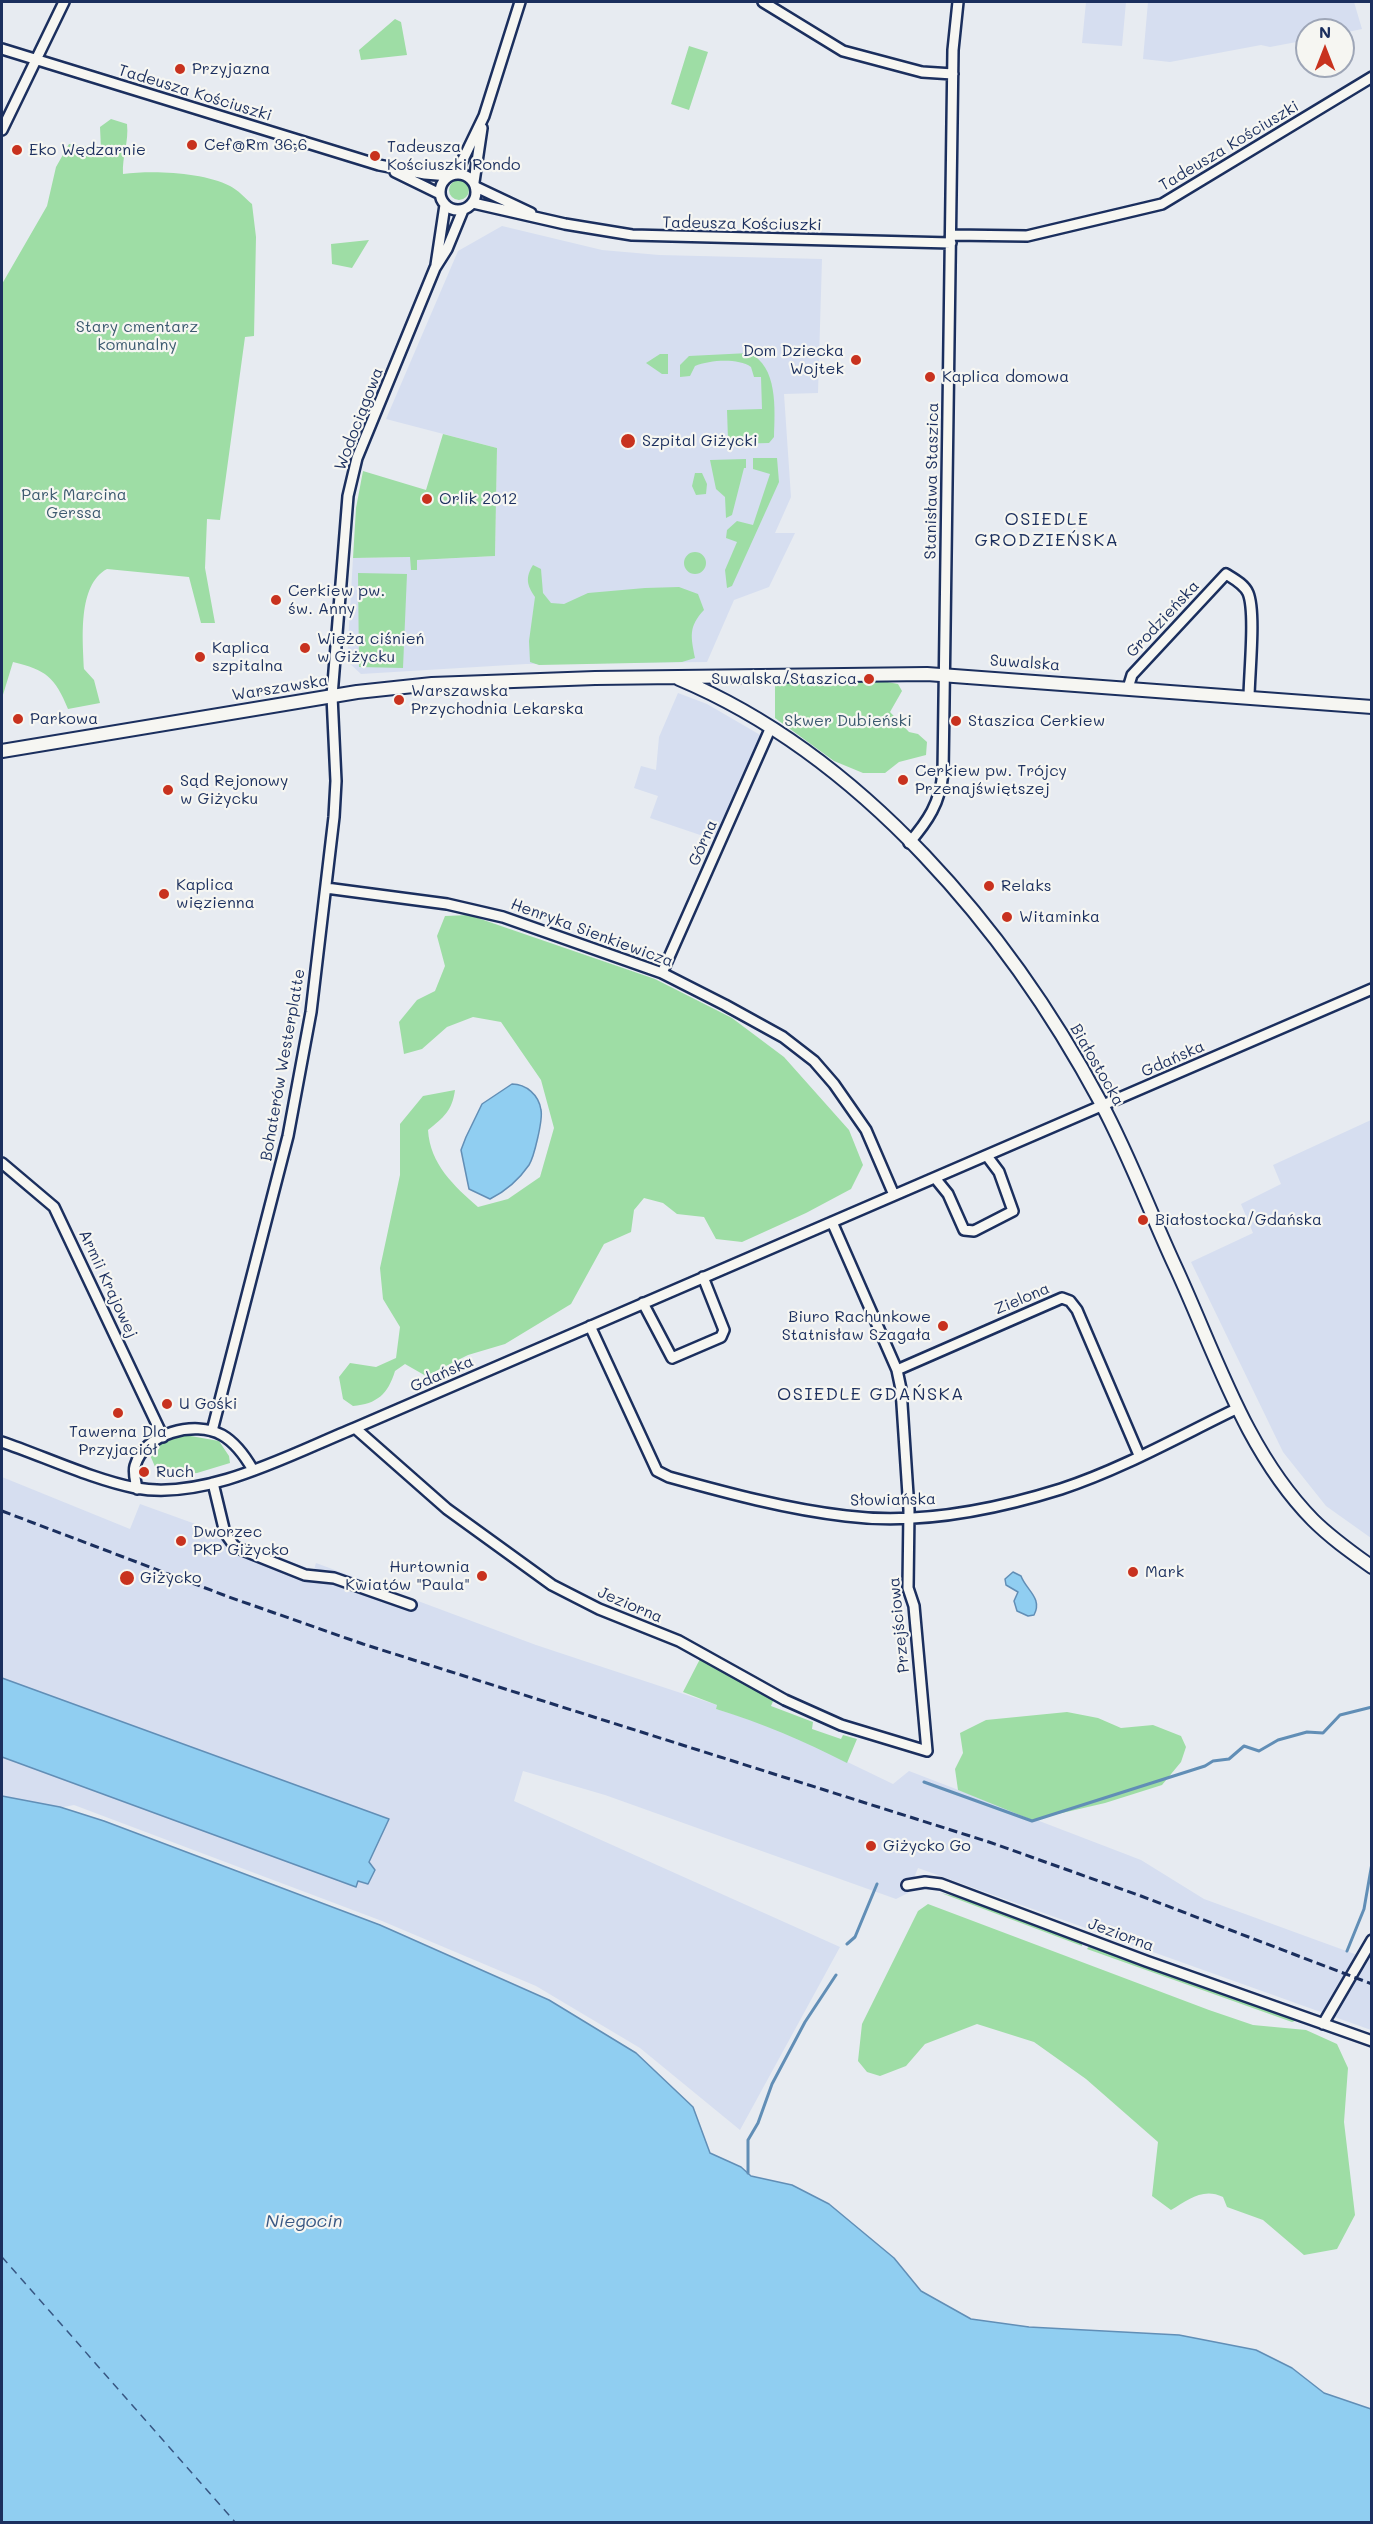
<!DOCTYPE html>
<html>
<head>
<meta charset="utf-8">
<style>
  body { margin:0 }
  #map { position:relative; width:1373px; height:2524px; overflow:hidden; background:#e7ebf1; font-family:Mali,sans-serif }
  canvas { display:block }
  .frame { position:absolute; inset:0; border:3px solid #1b2f5e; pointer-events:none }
  .north { position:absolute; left:1295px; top:18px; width:60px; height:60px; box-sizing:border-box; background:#f6f6f2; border:2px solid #9ea6b7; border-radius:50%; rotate:0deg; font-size:16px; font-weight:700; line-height:24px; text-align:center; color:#1b2f5e }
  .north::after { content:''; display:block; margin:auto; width:21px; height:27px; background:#c8321e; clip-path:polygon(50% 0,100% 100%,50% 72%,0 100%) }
</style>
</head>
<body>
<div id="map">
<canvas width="1373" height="2524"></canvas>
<div class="frame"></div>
<div class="north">N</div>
</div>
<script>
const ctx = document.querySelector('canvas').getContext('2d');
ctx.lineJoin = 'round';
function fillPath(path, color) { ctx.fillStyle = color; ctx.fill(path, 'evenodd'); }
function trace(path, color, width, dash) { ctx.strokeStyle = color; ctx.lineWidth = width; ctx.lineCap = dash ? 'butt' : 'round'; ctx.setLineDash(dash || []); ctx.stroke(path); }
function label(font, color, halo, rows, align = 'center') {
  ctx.font = font + ' Mali,sans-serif'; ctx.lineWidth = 4.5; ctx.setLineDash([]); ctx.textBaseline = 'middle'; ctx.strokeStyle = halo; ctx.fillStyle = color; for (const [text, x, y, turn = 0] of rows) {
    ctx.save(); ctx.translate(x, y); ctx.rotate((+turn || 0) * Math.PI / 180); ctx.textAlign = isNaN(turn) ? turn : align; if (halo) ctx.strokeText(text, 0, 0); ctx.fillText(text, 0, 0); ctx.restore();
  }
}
fillPath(new Path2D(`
  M1086 2H1126L1122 46 1082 43Z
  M1148 2H1354L1362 29 1343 33V30H1307V40L1270 47 1261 45 1170 62 1143 59Z
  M502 226 602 250 659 255 822 259 818 393 784 394 791 497 775 533H795L769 587 734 600 707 662 526 664 361 674 347 661 353 558 411 557 417 570V560L495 556 497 448 386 419 458 251Z
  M678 693 707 704 762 736 718 836 712 839 650 818 658 796 634 788 641 766 656 770 659 737Z
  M1371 1120V1538L1326 1506 1283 1452 1191 1262 1253 1233 1241 1204 1281 1184 1273 1165Z
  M2 1477 130 1529 140 1504 237 1539 240 1546 279 1560V1558L314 1570 316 1563 536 1645 717 1705 716 1709 756 1721 806 1742 893 1784 909 1771 1141 1860 1204 1899 1371 1960V2030L918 1868 908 1893 896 1899 605 1795 523 1771 514 1801 840 1947 740 2130 640 2048 536 1986 382 1921 74 1805 2 1819Z`), '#d6def0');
fillPath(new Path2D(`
  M395 19 401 22 407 55 361 60 359 50Z
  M689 46 708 52 689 110 671 104Z
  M111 119 127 124C129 142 122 156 123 174 152 170 203 172 230 186 238 190 245 198 252 204L256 237 254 336 245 337 220 520 207 519 205 568 215 623H201L189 577 107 569C77 585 83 641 84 669L94 680 100 703 68 709C55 677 46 670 13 662L2 698V284L47 206 56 167 69 144 101 149 100 127Z
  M449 190a10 10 0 1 1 20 0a10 10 0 1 1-20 0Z
  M369 240 352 268 332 264 331 244Z
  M749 353C778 366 775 409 774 437L769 443 733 444 728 440 727 410 762 409 761 377H754L751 367C738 358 710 360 695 366L690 376 680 377V365L689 356Z
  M660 354H668V374H662L646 363Z
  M443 434 497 448 495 556 417 560V570H411L410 557 353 558 356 508 363 471 426 490Z
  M753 458H777L779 482 732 586 727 588 725 570 737 542 726 538 727 530 737 521 753 525 770 474 753 469Z
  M746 459V468H744L732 515 726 518 725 497 716 489 710 460Z
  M695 473H702L707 484 706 494 696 495 692 486Z
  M684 563a11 11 0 1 1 22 0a11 11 0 1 1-22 0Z
  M533 565 541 569 543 593 551 603 564 604 588 593 645 588 679 587 698 594 704 610C688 627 691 637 695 658L682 662 539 665 530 662 529 641 535 597C527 585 525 578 533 565Z
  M358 573 407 574 403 668 359 667Z
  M787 680H877L898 684 902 691 890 712 909 732 918 734 927 742 926 755 899 762 885 773H863L834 761 775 718V685Z
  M469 915 655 979 732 1018 784 1057 849 1130 863 1165 851 1189 806 1213 742 1242 716 1239 704 1217 677 1214 663 1203 644 1198 634 1210 631 1232 604 1244 571 1304 505 1344 468 1355 426 1376 405 1364 395 1371C388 1394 377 1404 353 1406L343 1399 339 1377 350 1363 376 1367 396 1358 400 1327 383 1299 380 1268 400 1175V1124L423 1096 455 1090C452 1111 444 1117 428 1130 430 1164 454 1186 478 1207L508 1199 540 1177 554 1128 541 1080 501 1022 473 1017 447 1027 422 1049 404 1054 399 1022 417 1000 435 991 445 966 437 936 445 916Z
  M185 1435 219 1441 229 1456 230 1463 197 1473 159 1476 150 1455 159 1444Z
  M700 1659 774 1699 771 1706 813 1722 812 1729 841 1739 843 1735 857 1739 847 1763C804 1741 762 1723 716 1709L717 1705 683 1692Z
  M1067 1712 1098 1718 1121 1728 1153 1725 1181 1736 1186 1747 1181 1762 1162 1785 1105 1803 1032 1820 958 1790 955 1769 963 1753 960 1733 986 1720Z
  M941 1893 974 1901 1082 1942V1946Z
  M928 1904 1209 2010 1253 2025 1306 2030 1337 2044 1348 2068 1344 2122 1355 2215 1337 2249 1304 2255 1263 2220 1227 2207 1223 2197C1203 2187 1188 2200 1171 2210L1152 2196 1158 2142 1086 2079 1034 2042 977 2024 925 2044 906 2066 880 2076 867 2072 858 2061 862 2024 918 1911Z
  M1090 1945 1298 2020 1292 2022 1087 1949Z`), '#9edda5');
const water = new Path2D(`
  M512 1084C526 1084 539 1095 541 1110 543 1120 534 1157 529 1165 518 1181 506 1191 490 1199L469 1189 461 1150 466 1137 482 1104Z
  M1013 1572 1021 1576C1026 1590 1043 1598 1034 1615L1028 1616 1017 1611 1014 1601 1018 1592 1006 1585 1005 1579Z
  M2 1678 389 1819 369 1862 375 1870 368 1884 358 1881 356 1887 2 1757Z
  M2 1796 60 1807 104 1821 380 1925 549 2000 636 2053 693 2107 710 2153 741 2167 751 2176 792 2185 829 2204 894 2258 921 2291 971 2319 1029 2327 1179 2335 1256 2350 1292 2368 1324 2393 1371 2409V2522H2Z`);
fillPath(water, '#90cef1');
trace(water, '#618eb6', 1.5);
trace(new Path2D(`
  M924 1782 1032 1821 1205 1766 1213 1761 1229 1759 1244 1746 1259 1751 1278 1740 1307 1732 1323 1733 1340 1715 1372 1707
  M847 1944 855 1937 877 1884
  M1347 1951 1364 1909 1372 1863
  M748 2173V2140L758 2123 772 2084 805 2022 836 1975`), '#618eb6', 3);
trace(new Path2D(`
  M2 2257 235 2522`), '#385783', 1.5, [8, 6]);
const minor = new Path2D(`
  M763 2 843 51 922 72 953 74
  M2 49 379 165 425 174 449 176
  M2 130 64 2
  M395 172 440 194
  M440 192a18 18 0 1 1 36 0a18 18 0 1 1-36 0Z
  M456 174 484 116 520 2
  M474 182 482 128
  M476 187 531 213
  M473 203 565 224 632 235 951 243
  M951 235 1027 236 1162 204 1372 77
  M436 265 445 205
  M1128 688 1132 675 1226 574C1234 579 1244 584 1248 593 1256 612 1249 675 1249 698
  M909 843C928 821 940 803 943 773L953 50 958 2
  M326 888 447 904 503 917 662 973 725 1005 783 1037 814 1061 834 1084 866 1130 894 1195
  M662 973 771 727
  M2 1163 54 1207 163 1437
  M935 1178 948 1194 964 1230 974 1231 1013 1211 999 1172 987 1156
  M643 1303 672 1358 721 1337 724 1330 703 1277
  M590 1326 657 1471 669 1477C727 1493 786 1509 846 1516 916 1525 994 1510 1061 1489 1122 1469 1180 1436 1238 1408
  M897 1370 1062 1298 1070 1301 1077 1310 1139 1455
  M355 1428 447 1509 552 1585 599 1609 679 1641 785 1700 841 1725 927 1751 914 1606 908 1588 909 1510 901 1389 897 1370 832 1222
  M212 1431 288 1136 311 1012 334 817 336 781 332 696 348 496 357 458 435 268 447 249 463 210
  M2 1442C43 1456 94 1480 136 1488 206 1501 291 1454 355 1428L1372 989
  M213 1483 225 1533 235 1547 305 1575 334 1578 411 1605
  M137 1489C136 1482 133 1473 135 1466 144 1433 195 1420 222 1435 236 1443 245 1456 253 1470
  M907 1885 925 1882 941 1884 1146 1961 1372 2041
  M1323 2024 1372 1940`);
const tertiary = new Path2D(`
  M679 679C862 756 1009 931 1101 1103 1129 1155 1150 1212 1175 1266 1215 1352 1245 1451 1313 1520 1331 1538 1351 1552 1372 1567
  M2 751 357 692 432 684 595 678 927 674 1372 707`);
trace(minor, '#1b2f5e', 14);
trace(tertiary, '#1b2f5e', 16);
trace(minor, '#f6f6f2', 9);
trace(tertiary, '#f6f6f2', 12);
trace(new Path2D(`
  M2 1511 229 1597 363 1644 989 1842 1141 1896 1372 1984`), '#1b2f5e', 3, [9, 4.5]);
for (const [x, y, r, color] of [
  [180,69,6,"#c8321e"],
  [192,145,6,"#c8321e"],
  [17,150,6,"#c8321e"],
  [375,156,6,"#c8321e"],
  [856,360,6,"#c8321e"],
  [930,377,6,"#c8321e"],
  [628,441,8,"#c8321e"],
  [427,499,6,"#c8321e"],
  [276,600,6,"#c8321e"],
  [305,648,6,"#c8321e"],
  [200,657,6,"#c8321e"],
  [869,679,6,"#c8321e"],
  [399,700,6,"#c8321e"],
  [18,719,6,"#c8321e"],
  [956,721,6,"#c8321e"],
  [903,780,6,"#c8321e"],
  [168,790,6,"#c8321e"],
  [989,886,6,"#c8321e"],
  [164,894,6,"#c8321e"],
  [1007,917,6,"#c8321e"],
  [1143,1220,6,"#c8321e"],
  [943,1326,6,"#c8321e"],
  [167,1404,6,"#c8321e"],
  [118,1413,6,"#c8321e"],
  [144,1472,6,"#c8321e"],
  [181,1541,6,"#c8321e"],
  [1133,1572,6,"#c8321e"],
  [482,1576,6,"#c8321e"],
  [127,1578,8,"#c8321e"],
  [871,1846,6,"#c8321e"]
]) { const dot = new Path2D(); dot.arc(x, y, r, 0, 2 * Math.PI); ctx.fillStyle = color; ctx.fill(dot); trace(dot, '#f6f6f2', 2); }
label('16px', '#1b2f5e', '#f6f6f2', [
  ["Przyjazna",192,69],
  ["Cef@Rm 36,6",204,145],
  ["Tadeusza",387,147],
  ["Kościuszki Rondo",387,165],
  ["Eko Wędzarnie",29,150],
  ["Dom Dziecka",844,351,"right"],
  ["Wojtek",844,369,"right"],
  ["Kaplica domowa",942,377],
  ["Szpital Giżycki",642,441],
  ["Orlik 2012",439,499],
  ["Cerkiew pw.",288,591],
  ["św. Anny",288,609],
  ["Wieża ciśnień",317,639],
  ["w Giżycku",317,657],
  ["Kaplica",212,648],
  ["szpitalna",212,666],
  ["Suwalska/Staszica",857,679,"right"],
  ["Warszawska",411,691],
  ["Przychodnia Lekarska",411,709],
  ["Parkowa",30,719],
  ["Staszica Cerkiew",968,721],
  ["Cerkiew pw. Trójcy",915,771],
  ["Przenajświętszej",915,789],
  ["Sąd Rejonowy",180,781],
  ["w Giżycku",180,799],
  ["Kaplica",176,885],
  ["więzienna",176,903],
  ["Relaks",1001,886],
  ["Witaminka",1019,917],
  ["Białostocka/Gdańska",1155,1220],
  ["Biuro Rachunkowe",931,1317,"right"],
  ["Statnisław Szagała",931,1335,"right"],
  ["U Gośki",179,1404],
  ["Tawerna Dla",118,1432,"center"],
  ["Przyjaciół",118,1450,"center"],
  ["Ruch",156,1472],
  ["Dworzec",193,1532],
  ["PKP Giżycko",193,1550],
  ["Hurtownia",470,1567,"right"],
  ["Kwiatów \"Paula\"",470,1585,"right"],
  ["Mark",1145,1572],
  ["Giżycko",140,1578],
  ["Giżycko Go",883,1846]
], 'left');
label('16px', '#1b2f5e', '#f6f6f2', [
  ["Tadeusza Kościuszki",195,93,17],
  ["Tadeusza Kościuszki",1229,146,-31],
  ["Tadeusza Kościuszki",742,224,1],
  ["Wodociągowa",359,419,-69],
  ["Stanisława Staszica",932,481,-89],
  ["Grodzieńska",1163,619,-47],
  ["Suwalska",1025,663,4],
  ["Warszawska",280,688,-9],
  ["Górna",703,843,-66],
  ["Henryka Sienkiewicza",592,933,20],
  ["Gdańska",1173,1059,-24],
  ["Bohaterów Westerplatte",283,1065,-80],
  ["Białostocka",1097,1065,60],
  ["Armii Krajowej",108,1284,65],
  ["Zielona",1022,1299,-23],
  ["Gdańska",442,1374,-24],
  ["Słowiańska",893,1500,-1],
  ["Jeziorna",630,1605,23],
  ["Przejściowa",899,1625,-96],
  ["Jeziorna",1121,1935,20]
]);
label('16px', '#3c5a70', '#f6f6f2', [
  ["Stary cmentarz",137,327],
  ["komunalny",137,345],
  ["Park Marcina",74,495],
  ["Gerssa",74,513],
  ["Skwer Dubieński",848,721]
]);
ctx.letterSpacing = '1.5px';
label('18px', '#1b2f5e', '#f6f6f2', [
  ["OSIEDLE",1047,519],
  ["GRODZIEŃSKA",1047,540],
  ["OSIEDLE GDAŃSKA",871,1394]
]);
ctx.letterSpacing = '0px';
label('italic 18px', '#385783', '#f6f6f2', [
  ["Niegocin",304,2221]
]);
</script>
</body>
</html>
